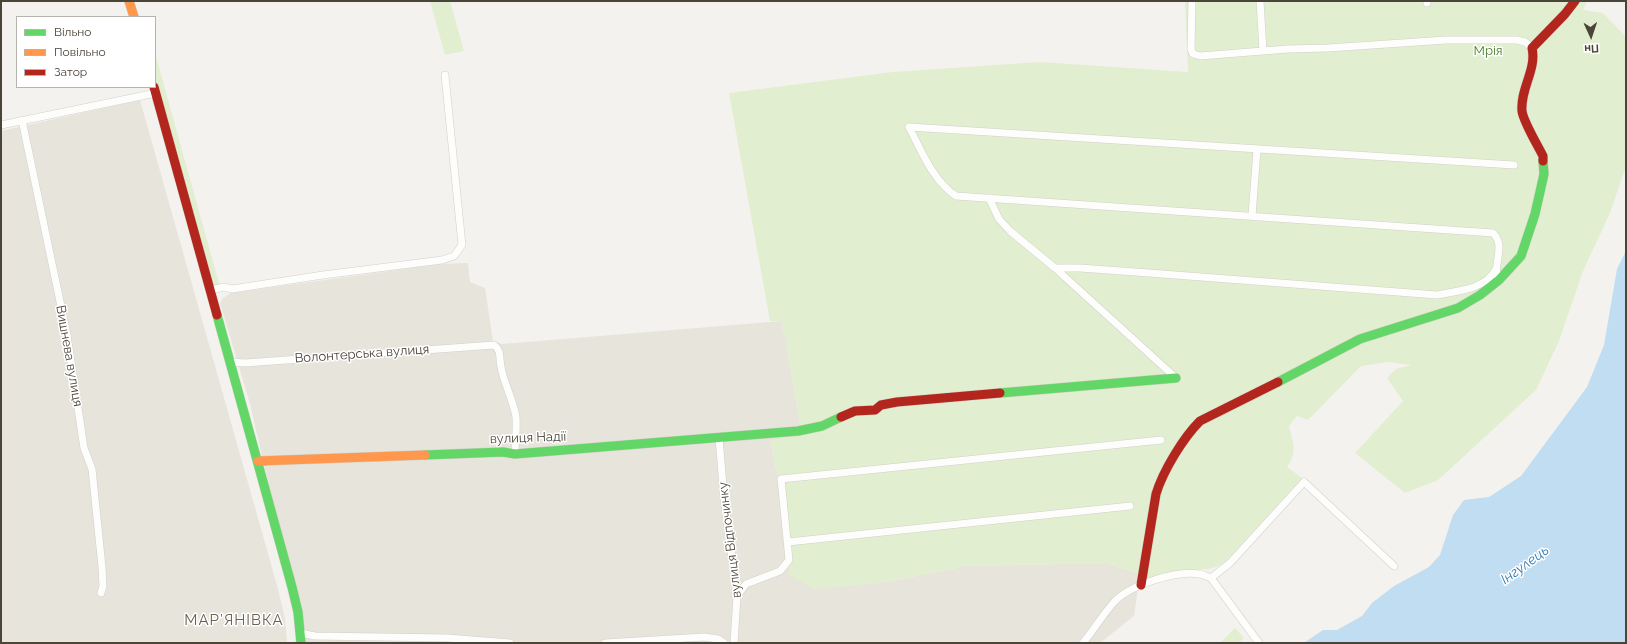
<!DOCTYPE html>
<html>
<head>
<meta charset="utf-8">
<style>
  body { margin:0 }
  #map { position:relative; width:1627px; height:644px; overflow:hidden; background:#f4f2ee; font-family:Raleway,sans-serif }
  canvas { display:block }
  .frame { position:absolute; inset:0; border:2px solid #4b4439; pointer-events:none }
  .legend { position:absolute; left:16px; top:16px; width:140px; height:72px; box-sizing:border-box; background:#fff; border:1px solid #b7b4b0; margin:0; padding:5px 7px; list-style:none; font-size:12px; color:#4b4439 }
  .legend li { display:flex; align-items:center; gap:8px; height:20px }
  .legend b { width:20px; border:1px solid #b7b4b0 }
  .north { position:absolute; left:1571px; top:16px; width:40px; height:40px; -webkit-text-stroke:3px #fff; paint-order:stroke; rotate:177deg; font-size:11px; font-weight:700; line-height:16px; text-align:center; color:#4b4439 }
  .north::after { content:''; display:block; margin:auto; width:14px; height:18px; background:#4b4439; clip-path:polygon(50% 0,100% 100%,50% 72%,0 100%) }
</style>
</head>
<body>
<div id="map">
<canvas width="1627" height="644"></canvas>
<div class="frame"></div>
<ul class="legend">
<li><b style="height:5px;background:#63d668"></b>Вільно</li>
<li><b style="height:5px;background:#ff974d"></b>Повільно</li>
<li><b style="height:5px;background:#b3261e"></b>Затор</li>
</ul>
<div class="north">Пн</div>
</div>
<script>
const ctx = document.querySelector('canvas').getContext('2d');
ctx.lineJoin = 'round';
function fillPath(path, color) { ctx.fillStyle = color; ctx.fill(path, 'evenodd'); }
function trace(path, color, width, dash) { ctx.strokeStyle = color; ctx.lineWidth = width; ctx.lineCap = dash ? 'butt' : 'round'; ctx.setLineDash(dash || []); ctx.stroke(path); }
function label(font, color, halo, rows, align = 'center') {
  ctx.font = font + ' Raleway,sans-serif'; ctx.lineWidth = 3; ctx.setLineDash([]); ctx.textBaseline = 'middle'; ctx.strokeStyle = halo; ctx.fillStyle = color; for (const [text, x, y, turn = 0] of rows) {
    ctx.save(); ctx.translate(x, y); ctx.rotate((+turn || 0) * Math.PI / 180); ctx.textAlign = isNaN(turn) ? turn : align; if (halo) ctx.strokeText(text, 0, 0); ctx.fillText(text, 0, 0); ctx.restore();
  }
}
fillPath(new Path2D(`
  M140 100 278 589 285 618 287 643H1V131Z
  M468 263 470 282 485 288 493 341 502 344 782 321 802 434 771 441 778 479 881 583 966 566 1106 563 1140 574 1134 616 1100 643H305L250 404 220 303 223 298 231 293 440 264Z`), '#e7e4dc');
fillPath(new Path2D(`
  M430 1H450L464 51 445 55Z
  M1185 1H1587L1583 10 1603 13 1626 37V166L1610 213 1583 271 1559 341 1536 390 1438 480 1405 493 1355 453 1403 401 1387 378 1396 369 1411 365 1389 362 1361 366 1308 420 1297 416 1289 426C1293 443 1298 452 1287 467L1302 478 1227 560C1214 572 1202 568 1186 571 1172 572 1159 577 1146 581L1159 495 1164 481 1200 424 1322 356 1203 414 1158 480 1140 574 1106 563 966 566 881 583 814 589 789 575 778 479 771 440 802 434 782 321H770L729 93 893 72 1040 62 1188 72Z
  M155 53 220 287 212 288 155 85Z
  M1235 628 1244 638 1239 643H1220Z`), '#e1eecf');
fillPath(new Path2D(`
  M1626 251V643H1304L1323 630H1337L1362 616 1372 603 1394 586 1429 567 1440 555 1453 515 1464 500 1489 497 1521 476 1587 387 1604 345 1617 269Z`), '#c0ddf1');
const street = new Path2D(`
  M1192 1 1191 49 1193 54 1200 56 1288 49 1328 48 1446 40H1517L1525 42 1532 48
  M1260 1 1263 51
  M1427 1V3
  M22 120 67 335 84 448 92 469 102 567 103 586 101 593
  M1 125 156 93
  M909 127C921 150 933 181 956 196L1493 233C1507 247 1491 265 1499 280
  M909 127 1514 165
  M989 198 999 219 1010 231 1055 268H1080L1149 273 1437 295C1457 291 1485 290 1496 269
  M1252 216 1257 150
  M1055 268 1176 378
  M210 290 224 287 232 289 323 275 442 260 454 256 462 245 445 75
  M231 362 245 363 494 345C502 351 499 358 501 367 504 384 513 399 516 417 517 429 515 442 515 454
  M719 438 724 498 737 596 734 643
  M788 542 1130 506
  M1211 578 1230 563 1304 482 1394 566
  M737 596 746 584 780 571 789 560 781 479 1161 440
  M300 633 315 636 447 638 510 643
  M605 643 704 637 718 639 724 643
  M1083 643C1094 630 1103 614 1115 601 1131 585 1176 570 1199 574 1203 574 1207 577 1211 578L1259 643`);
const fast = new Path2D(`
  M217 315 292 587 298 612 301 643
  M1278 382 1360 339 1458 308 1480 295 1499 280 1521 256 1535 214 1544 174 1543 161
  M1000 393 1176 378
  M425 455 503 452 515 454 798 431 822 426 841 417`);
const slow = new Path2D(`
  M129 1 134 17
  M258 461 425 455`);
const jam = new Path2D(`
  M154 87 217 315
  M1543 161V156C1538 146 1523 121 1522 111 1520 89 1537 69 1532 48L1565 14 1575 1
  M841 417 855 411 875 410 881 405 897 402 1000 393
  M1141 585 1156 494C1163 471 1183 438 1200 421L1278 382`);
trace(street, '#d2d0cb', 8);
trace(fast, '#d3cfc5', 10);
trace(slow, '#d3cfc5', 10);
trace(jam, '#d3cfc5', 10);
trace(street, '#fdfdfc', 7);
trace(fast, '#63d668', 9);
trace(slow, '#ff974d', 9);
trace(jam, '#b3261e', 9);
label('13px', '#4a7f2a', '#fff', [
  ["Мрія",1488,51]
]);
label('13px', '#4b4439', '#fff', [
  ["Волонтерська вулиця",362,354,-4],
  ["Вишнева вулиця",69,356,80],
  ["вулиця Надії",528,438,-2],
  ["вулиця Відпочинку",730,540,-97]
]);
label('italic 14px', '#2e7ab2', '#fff', [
  ["Інгулець",1525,565,-36]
]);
ctx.letterSpacing = '1px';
label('15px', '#6e6250', '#fff', [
  ["МАР’ЯНІВКА",234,620]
]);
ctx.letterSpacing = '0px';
</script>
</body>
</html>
